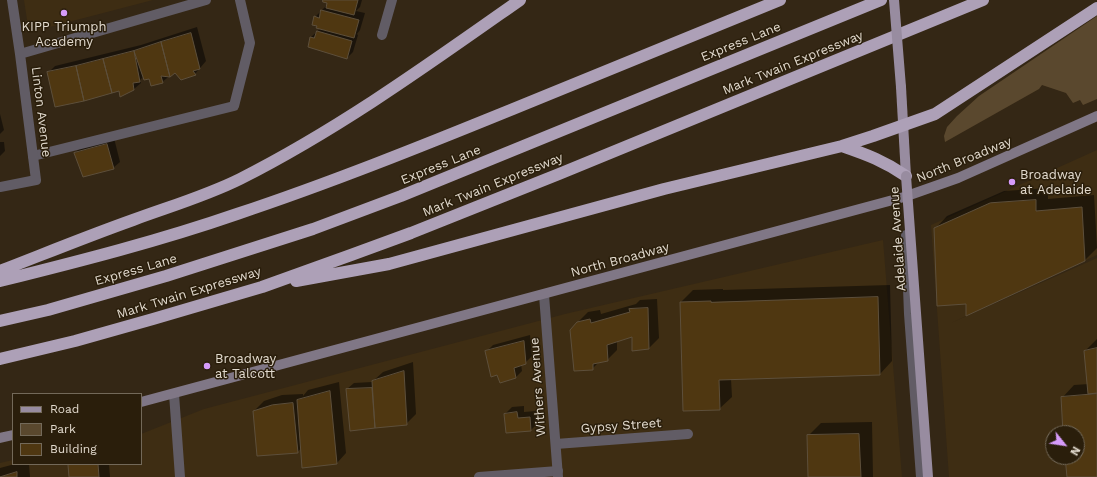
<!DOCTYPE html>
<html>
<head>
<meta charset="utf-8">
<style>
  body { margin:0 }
  #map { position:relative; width:1097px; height:477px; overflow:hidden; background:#342715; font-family:"Work Sans",sans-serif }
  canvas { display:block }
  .legend { position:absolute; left:12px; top:393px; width:130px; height:72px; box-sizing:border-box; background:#2a1e0b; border:1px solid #736959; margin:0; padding:5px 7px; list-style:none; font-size:12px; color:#e1d9cd }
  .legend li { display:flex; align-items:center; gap:8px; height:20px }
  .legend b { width:20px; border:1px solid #736959 }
  .north { position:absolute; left:1045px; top:425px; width:40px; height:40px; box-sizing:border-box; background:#2a1e0b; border:1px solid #736959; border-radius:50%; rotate:120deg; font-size:11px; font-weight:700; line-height:16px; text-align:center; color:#e1d9cd }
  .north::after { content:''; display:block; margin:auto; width:14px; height:18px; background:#d69bfa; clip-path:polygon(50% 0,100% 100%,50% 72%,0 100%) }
</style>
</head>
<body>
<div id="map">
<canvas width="1097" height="477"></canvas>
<ul class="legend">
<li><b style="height:5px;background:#988ca0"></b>Road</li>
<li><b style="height:11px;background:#5a482e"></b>Park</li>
<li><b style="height:11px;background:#4f3711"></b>Building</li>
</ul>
<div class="north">N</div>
</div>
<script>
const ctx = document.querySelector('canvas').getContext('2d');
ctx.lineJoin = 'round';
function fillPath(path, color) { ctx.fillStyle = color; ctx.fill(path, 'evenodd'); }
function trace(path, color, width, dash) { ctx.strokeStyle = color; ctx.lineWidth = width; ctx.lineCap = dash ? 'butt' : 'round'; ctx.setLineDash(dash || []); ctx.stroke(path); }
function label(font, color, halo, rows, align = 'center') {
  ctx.font = font + ' "Work Sans",sans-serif'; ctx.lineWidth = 3; ctx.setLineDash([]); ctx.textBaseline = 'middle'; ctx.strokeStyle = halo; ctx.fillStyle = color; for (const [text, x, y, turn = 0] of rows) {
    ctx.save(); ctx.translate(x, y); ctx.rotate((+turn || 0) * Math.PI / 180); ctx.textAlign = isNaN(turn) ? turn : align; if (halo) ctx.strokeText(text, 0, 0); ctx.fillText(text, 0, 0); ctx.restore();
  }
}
fillPath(new Path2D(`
  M24 0H153L38 30 33 29 28 26Z
  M1097 150V255L951 323 1097 258V477H949L931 225ZM1053 433H1077V457H1053Z
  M883 240 902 477H0V463L13 460V464H141V434L204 409 565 314Z`), '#3e2d13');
fillPath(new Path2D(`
  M1097 16V99L1083 105 1080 100 1073 103 1066 93 1042 85 1039 89 945 142 944 136 947 127 957 116 979 96Z`), '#5a482e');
fillPath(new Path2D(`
  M324 0H362L360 7 356 11 365 13 360 30 357 34 358 35 353 52 347 58 311 37 321 28 318 26 315 17 328 4Z
  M197 27 206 61 195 74 176 71 162 82 144 76 140 80 141 83 134 89H120L48 73 55 66 141 45Z
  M0 114 4 130 0 134Z
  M114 138 120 162 113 168 75 153 82 146Z
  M0 142H4L5 151 0 156Z
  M1048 188V199L1094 195 1097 248 1085 260 967 303 935 229 947 216 1004 191Z
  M890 285 892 361 880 374 731 379 732 397 719 409 681 302 693 290 723 289V290Z
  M657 299 659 338 649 348 633 336 617 341V350L607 360 600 361 592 369 578 322 588 312 600 310 601 314 636 304 640 300Z
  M530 335 532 356 525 363 521 364 522 371 516 377 497 374 486 352 493 345Z
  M1097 339V477H1068L1066 457H1077V433H1064L1062 398 1074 385 1089 384 1085 351Z
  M413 362 416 414 406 424 351 430 347 389 354 383 372 382 383 372Z
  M339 382 346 453 337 463 302 448 297 452 254 411 264 401 282 395 303 394V396L308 390Z
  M524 406V412L536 411 538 423 531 430 507 432 505 414 512 407Z
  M872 422 873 477H809L808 436 821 423Z
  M15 464H29L30 477H0V468Z
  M71 464H109L110 477H70L69 466Z`), '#0007');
const building = new Path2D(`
  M323 0H358L354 15 326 8 327 3 323 2Z
  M321 10 359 20 354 38 316 28 317 26 312 25 314 16 319 18Z
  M317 31 352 41 347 59 308 47 310 37 314 38Z
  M191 33 200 69 193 71 196 75 181 80 175 73 170 77 161 42Z
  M161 42 170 77 161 76 163 83 151 86 149 79 144 80 134 51Z
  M134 51 140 82 133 83 134 90 120 97 119 91 112 93 103 59Z
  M103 59 112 93 84 101 76 66Z
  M76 66 84 101 55 107 47 72Z
  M107 144 114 169 83 177 74 153Z
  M1036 200V211L1082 207 1085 261 966 316V304L937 306 934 228 990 203Z
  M878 297 880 375 719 380 720 410 683 411 680 302 711 301V302Z
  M648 308 649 349 632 351V337L607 345 608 361 593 364V370L574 371 570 330 577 322 590 319 591 323 630 312 629 309Z
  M524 341 526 364 514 368 516 378 500 383 497 375 491 377 485 351Z
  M1097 348V393L1088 394 1084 351Z
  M404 371 407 425 375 428 372 381Z
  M372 388 375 428 350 431 346 389Z
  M330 391 337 464 302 468 297 400Z
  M1097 394V477H1067L1065 457H1077V433H1063L1061 397Z
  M293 403 298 453 257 456 253 411 272 405Z
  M517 412 518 418 530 417 531 431 506 433 504 414Z
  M859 434 861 477H808L807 435Z
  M73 464H98L99 477H69L68 465Z
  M17 472V477H0Z`);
fillPath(building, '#4f3711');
trace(building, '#5d4f3b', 1);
trace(new Path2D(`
  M33 156 234 106 250 43 240 0
  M556 444 688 434
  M479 477 558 471`), '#615c65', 10);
trace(new Path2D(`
  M382 35 392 0
  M20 54 206 0
  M0 187 36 180 20 54 12 0
  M906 235 909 314 921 477
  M544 295 558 477
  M174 394 180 477`), '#615c65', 10);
trace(new Path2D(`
  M141 402 904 197 958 178 1097 116
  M0 438 13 435`), '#807786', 10);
trace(new Path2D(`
  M901 87 906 176`), '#988ca0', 10);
trace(new Path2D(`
  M842 146C868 155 884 161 906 176
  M0 271C44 254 88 236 133 220 168 207 206 196 240 179 339 129 429 64 520 0
  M0 281C80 261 159 241 237 214 330 183 422 146 513 109 602 73 691 37 780 0
  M296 281 389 264 664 189 842 146 873 136 935 114 1097 8
  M0 321 48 310 166 276 313 229 401 196 881 0
  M0 359 75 341 153 319 262 287 351 255 411 233 559 174 983 0`), '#ada0b7', 12);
trace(new Path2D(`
  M894 0 901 87
  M906 176 928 477`), '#988ca0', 10);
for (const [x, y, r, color] of [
  [64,13,4,"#d69bfa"],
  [1012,182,4,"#d69bfa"],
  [207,366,4,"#d69bfa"]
]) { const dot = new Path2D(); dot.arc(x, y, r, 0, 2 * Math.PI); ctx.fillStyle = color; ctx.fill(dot); trace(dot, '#2a1e0b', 1.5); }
label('13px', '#e1d9cd', '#2a1e0b', [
  ["KIPP Triumph",64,27,"center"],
  ["Academy",64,42,"center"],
  ["Broadway",1020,175],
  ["at Adelaide",1020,190],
  ["Broadway",215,359],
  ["at Talcott",215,374]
], 'left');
label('13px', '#e1d9cd', '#2a1e0b', [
  ["Express Lane",741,42,-22],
  ["Mark Twain Expressway",793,63,-22],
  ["Linton Avenue",41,112,83],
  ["North Broadway",964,160,-22],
  ["Express Lane",441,165,-22],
  ["Mark Twain Expressway",493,185,-22],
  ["Adelaide Avenue",898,239,-94],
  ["North Broadway",620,260,-15],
  ["Express Lane",136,270,-16],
  ["Mark Twain Expressway",189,293,-17],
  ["Withers Avenue",538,387,-94],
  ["Gypsy Street",621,426,-4]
]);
</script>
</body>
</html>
